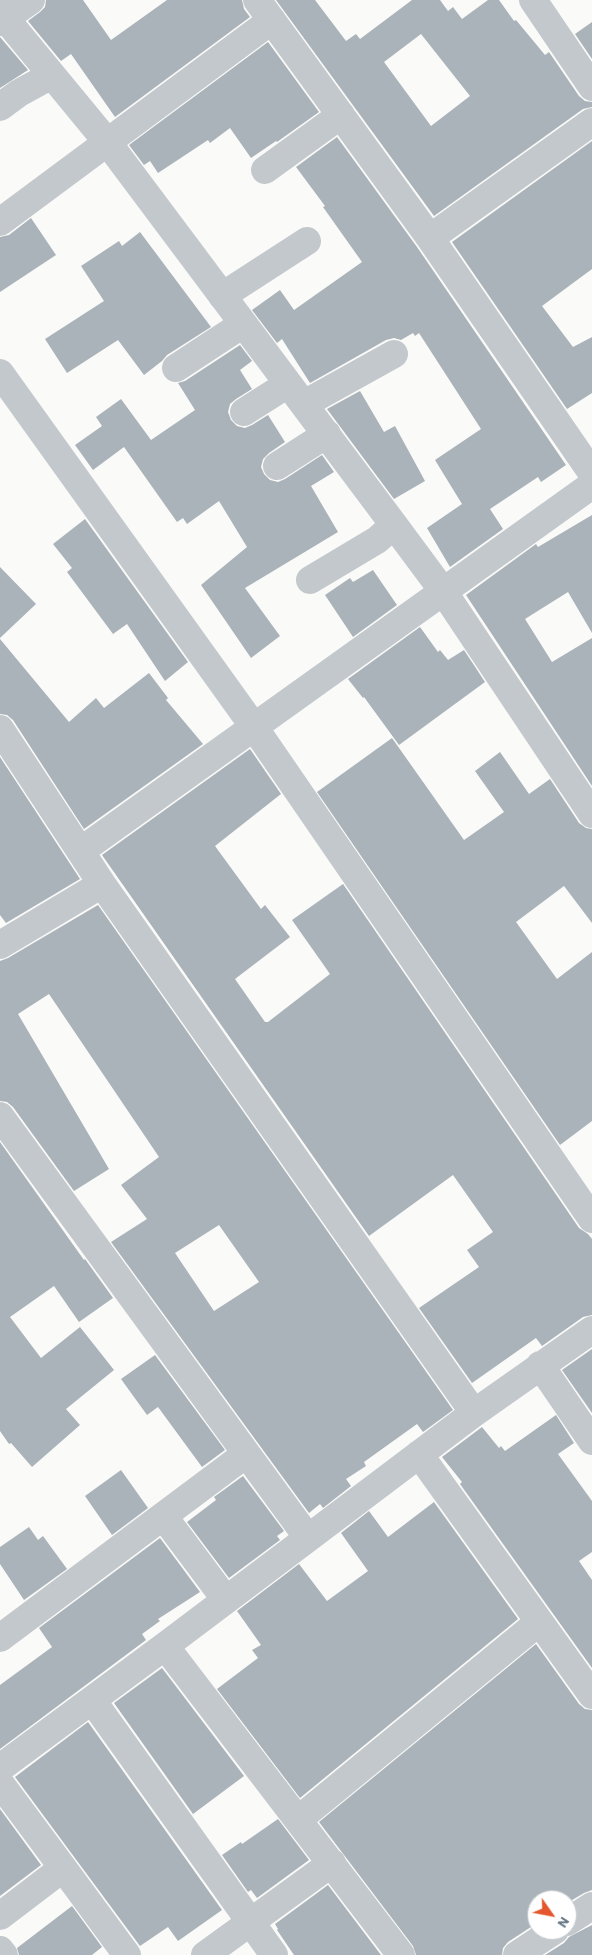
<!DOCTYPE html>
<html>
<head>
<meta charset="utf-8">
<style>
  body { margin:0 }
  #map { position:relative; width:592px; height:1955px; overflow:hidden; background:#fafaf8; font-family:Barlow,sans-serif }
  canvas { display:block }
  .north { position:absolute; left:527px; top:1890px; width:50px; height:50px; box-sizing:border-box; background:#fff; border:1px solid #c1c8cd; border-radius:50%; rotate:123deg; font-size:14px; font-weight:700; line-height:20px; text-align:center; color:#657683 }
  .north::after { content:''; display:block; margin:auto; width:18px; height:22px; background:#e4572e; clip-path:polygon(50% 0,100% 100%,50% 72%,0 100%) }
</style>
</head>
<body>
<div id="map">
<canvas width="592" height="1955"></canvas>
<div class="north">N</div>
</div>
<script>
const ctx = document.querySelector('canvas').getContext('2d');
ctx.lineJoin = 'round';
function fillPath(path, color) { ctx.fillStyle = color; ctx.fill(path, 'evenodd'); }
function trace(path, color, width, dash) { ctx.strokeStyle = color; ctx.lineWidth = width; ctx.lineCap = dash ? 'butt' : 'round'; ctx.setLineDash(dash || []); ctx.stroke(path); }
fillPath(new Path2D(`
  M46 0H83L111 40 167 0H242L244 9 250 17 115 117 71 54 61 61 28 21 40 12 45 7Z
  M276 0H315L346 41 356 34 360 39 412 0H440L448 11 453 7 462 19 488 0H499L514 21 516 20 545 55 549 52 579 96 585 101 592 102V107L583 109 434 216ZM421 34 470 96 431 126 384 62Z
  M592 22V59L575 34Z
  M0 37 28 70 0 88Z
  M268 42 319 112 277 142 276 141 251 158 230 128 210 143 208 140 158 173 150 161 144 165 129 145Z
  M337 137 417 247 566 465 541 482 538 477 490 509 503 529 450 567 427 528 462 504 435 460 481 429 419 333 415 336 413 333 401 340 394 338 386 340 310 383 282 339 277 343 252 310 280 290 294 310 362 262 323 207 325 206 296 167Z
  M592 141V269L542 306 573 347 592 337V393L567 409 452 242Z
  M31 218 56 255 0 292V237L9 235Z
  M140 232 211 327 167 355 162 361 144 375 118 340 67 373 45 339 104 301 81 266 119 241 122 246Z
  M240 345 252 361 240 370 252 389 236 399 230 404 228 412 231 420 237 426 245 428 252 425 268 415 285 442 269 453 263 459 261 467 264 474 270 480 278 482 285 479 322 455 334 472 311 486 338 532 245 588 280 636 251 658 201 585 247 547 219 501 187 524 183 518 177 522 124 447 93 470 75 445 102 426 96 417 121 399 151 440 195 410 178 383 185 381Z
  M360 391 384 432 395 426 425 481 394 499 327 409Z
  M592 515V633L568 592 525 619 552 662 592 638V786L466 595 536 544 538 547Z
  M85 519 188 662 165 681 127 624 113 634 67 572 72 568 53 544Z
  M0 567 36 604 0 638Z
  M373 570 397 605 353 637 325 595 350 578 353 582Z
  M420 627 438 652 440 650 448 660 464 650 485 682 399 745 364 697 363 698 348 679Z
  M0 639 69 722 96 698 104 708 149 673 168 698 166 700 203 744 84 829 13 720 7 715 0 714Z
  M392 738 464 840 504 812 475 771 500 752 529 794 550 779 579 823 586 828 592 829V923L564 886 516 922 557 979 592 952V1121L560 1145 317 792Z
  M250 749 281 794 215 846 261 909 265 905 290 937 235 979 265 1022H268L330 974 292 920 343 884 579 1228 588 1234 592 1239V1315L583 1317 542 1346 536 1338 472 1383 419 1308 479 1267 467 1250 493 1232 453 1175 369 1236 102 855Z
  M0 757 80 879 6 923 0 915Z
  M98 905 453 1410 423 1432 417 1424 364 1462 366 1466 346 1479 351 1486 323 1508 320 1504 309 1513 111 1242 147 1219 121 1185 159 1157 49 994 18 1014 109 1169 74 1191 13 1107 7 1102 0 1101V961L8 958ZM219 1225 259 1282 214 1311 175 1253Z
  M0 1142 84 1260 85 1259 113 1298 79 1322 54 1286 10 1317 41 1358 80 1327 114 1370 66 1409 80 1425 32 1467 11 1443 9 1444 0 1431Z
  M592 1349V1413L562 1370Z
  M155 1355 225 1450 202 1467 158 1407 147 1415 121 1379Z
  M556 1415 574 1443 558 1454 592 1501V1552L579 1561 592 1580V1668L460 1484 462 1482 442 1457 482 1427 499 1448 501 1446 505 1451Z
  M121 1470 148 1508 112 1535 85 1496Z
  M243 1476 284 1531 277 1536 280 1540 229 1578 187 1522 216 1500 214 1497Z
  M434 1502 518 1619 300 1798 217 1689 258 1658 252 1650 261 1645 237 1611 299 1564 327 1601 368 1571 341 1533 369 1511 388 1537Z
  M29 1527 38 1540 43 1536 67 1569 24 1600 0 1564V1547Z
  M160 1538 200 1592 158 1619 160 1621 142 1634 146 1640 0 1749V1685L52 1647 39 1628Z
  M536 1644 579 1704 585 1709 592 1710V1890L584 1893 567 1903V1900H537V1923L508 1942 503 1948 502 1955H416L413 1946 319 1822Z
  M162 1668 244 1776 193 1814 114 1703Z
  M88 1722 222 1910 178 1941 168 1927 140 1946 15 1777Z
  M0 1809 41 1865 0 1896Z
  M278 1819 309 1860 257 1898 251 1890 248 1892 222 1855 241 1842 242 1844Z
  M328 1885 381 1955H294L277 1930 278 1929 275 1924Z
  M72 1906 102 1947 92 1955H19L17 1948Z
  M592 1925V1955H545L564 1943 569 1937Z`), '#aab3b9');
trace(new Path2D(`
  M257 0 430 238 592 473
  M533 0 592 87
  M0 12 108 143 394 525 443 591 592 814
  M0 22 31 0
  M0 107 19 93 52 75
  M265 170 341 115
  M0 222 272 20
  M430 238 592 122
  M222 296 307 241
  M176 368 243 324
  M0 373 254 727 592 1219
  M304 404 394 354
  M244 412 288 384
  M277 466 327 434
  M310 580 377 540 394 525
  M0 729 102 884 474 1413
  M82 850 592 485
  M0 945 102 884
  M0 1116 308 1538
  M540 1365 592 1441
  M419 1454 592 1695
  M164 1517 226 1600
  M0 1638 246 1454
  M165 1646 401 1955
  M92 1700 274 1955
  M0 1768 165 1646 474 1413 592 1330
  M0 1783 63 1868
  M299 1819 539 1622
  M0 1916 63 1868 127 1955
  M567 1922 592 1906
  M0 1950 4 1955
  M205 1955 332 1863
  M517 1955 555 1930`), '#c3c8cc', 28);
</script>
</body>
</html>
